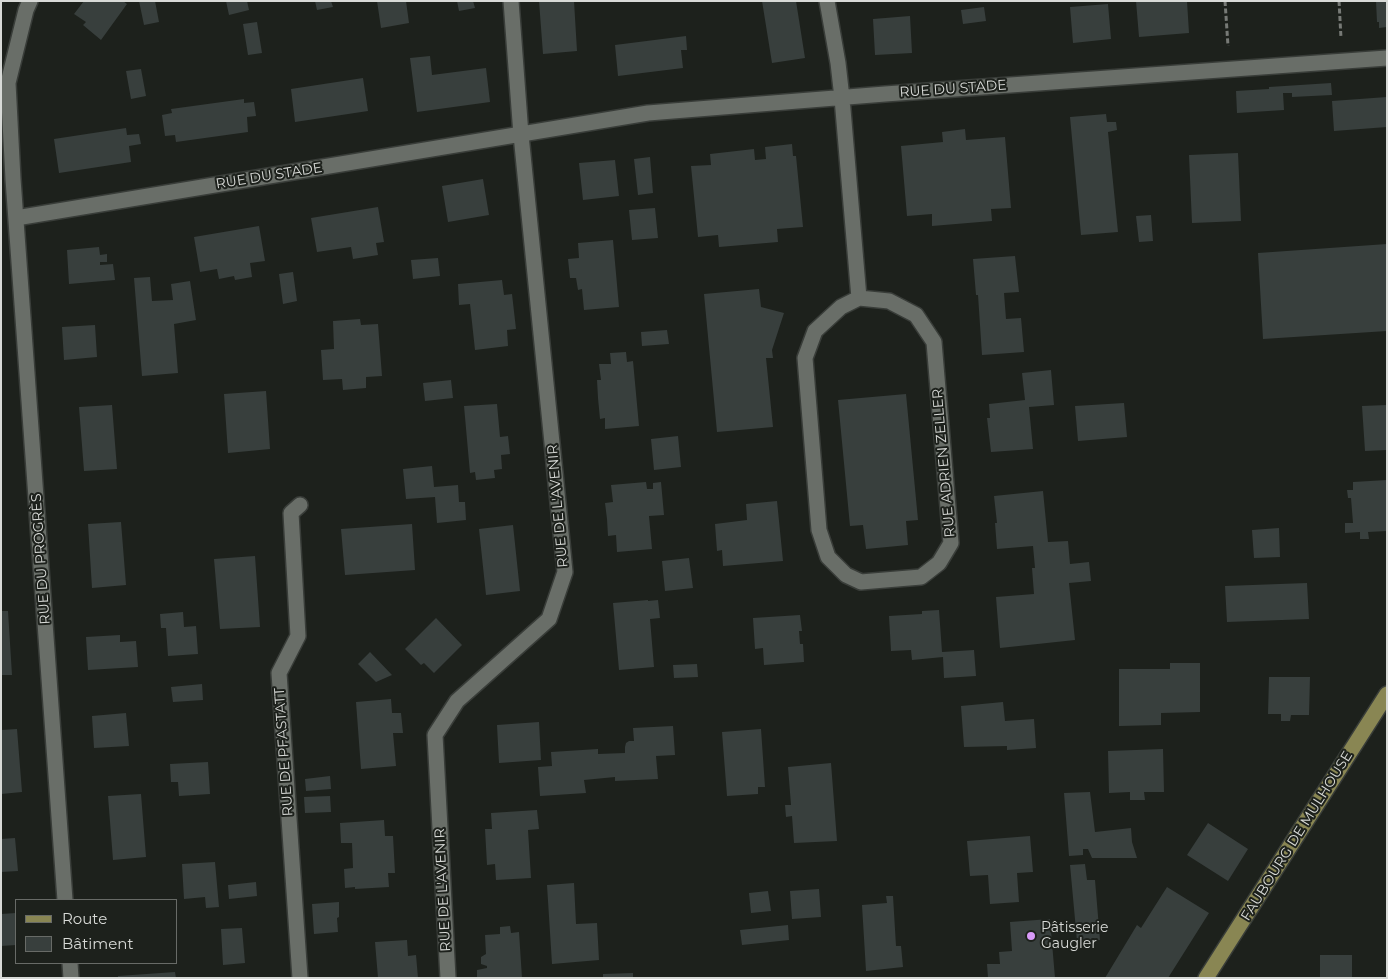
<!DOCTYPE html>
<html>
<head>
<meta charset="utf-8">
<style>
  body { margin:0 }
  #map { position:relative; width:1388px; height:979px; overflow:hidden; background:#1d211c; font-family:Montserrat,sans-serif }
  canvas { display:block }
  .frame { position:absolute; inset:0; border:2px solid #d8dad7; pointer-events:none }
  .legend { position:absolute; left:15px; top:899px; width:162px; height:65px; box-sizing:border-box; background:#1d211c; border:1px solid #686b67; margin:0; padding:6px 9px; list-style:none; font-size:15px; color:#d8dad7 }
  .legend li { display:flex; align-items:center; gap:10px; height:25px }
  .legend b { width:25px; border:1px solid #686b67 }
</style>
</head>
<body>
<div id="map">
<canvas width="1388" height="979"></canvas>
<div class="frame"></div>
<ul class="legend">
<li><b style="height:6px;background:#898653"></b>Route</li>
<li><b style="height:14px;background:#383f3d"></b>Bâtiment</li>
</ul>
</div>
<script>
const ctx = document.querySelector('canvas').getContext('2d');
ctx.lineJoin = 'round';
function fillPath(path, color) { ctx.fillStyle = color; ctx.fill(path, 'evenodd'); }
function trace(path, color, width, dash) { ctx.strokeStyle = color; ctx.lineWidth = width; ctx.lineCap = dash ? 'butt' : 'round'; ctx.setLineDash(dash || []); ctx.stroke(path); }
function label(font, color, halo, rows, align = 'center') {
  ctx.font = font + ' Montserrat,sans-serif'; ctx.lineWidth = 4; ctx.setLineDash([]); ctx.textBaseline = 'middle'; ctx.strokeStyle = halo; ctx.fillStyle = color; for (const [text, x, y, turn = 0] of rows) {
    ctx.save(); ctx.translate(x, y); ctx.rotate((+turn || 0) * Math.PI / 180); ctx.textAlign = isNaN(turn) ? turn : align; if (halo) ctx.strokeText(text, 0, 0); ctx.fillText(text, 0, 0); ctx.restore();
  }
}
fillPath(new Path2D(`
  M84 1H123L127 4 101 40 83 25 86 22 74 14Z
  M139 1H155L159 22 144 25Z
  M226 1H247L249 10 229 15Z
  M315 1H331L333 7 317 10Z
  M377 1H406L409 23 381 28Z
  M457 1H473L475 8 459 11Z
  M539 1H574L577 51 543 54Z
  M762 1H796L805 58 772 63Z
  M1136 1H1187L1189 33 1139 37Z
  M1376 1H1387V27L1379 28V22H1377Z
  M1108 4 1111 39 1073 43 1070 7Z
  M984 7 986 21 963 24 961 10Z
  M910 16 912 53 875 55 873 19Z
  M257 22 262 53 248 55 243 24Z
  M686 36 687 50H681L683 68 618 76 615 45Z
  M430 56 432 75 486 68 490 102 417 112 410 58Z
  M141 69 146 96 131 99 126 71Z
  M363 78 368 111 295 122 291 89Z
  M1331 83 1332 95 1292 97V93H1283L1284 110 1237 113 1236 91 1269 89V87Z
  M1387 97V127L1334 131 1332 101Z
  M244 99V103L254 102 256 116 247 117 248 132 176 142 175 135 165 136 162 115 172 113 171 109Z
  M1106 114 1107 122H1116L1117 130 1108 132 1118 232 1081 235 1070 117Z
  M126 128 127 135 139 134 141 144 129 146 131 162 59 173 54 139Z
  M965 129 966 140 1005 137 1011 208 991 209 992 221 932 226V214L907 216 901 146 943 142 942 132Z
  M792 144 793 156H796L803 227 777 229 778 242 719 247 718 235 698 237 691 166 711 165 710 154 754 149 755 160 766 159 765 147Z
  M1238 153 1241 221 1192 223 1189 155Z
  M650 157 653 193 638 195 634 159Z
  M615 160 619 196 583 200 579 163Z
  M483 179 489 215 448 222 442 186Z
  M378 207 384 242 376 243 378 255 353 259 351 247 317 252 311 218Z
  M655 208 658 238 632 240 629 210Z
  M1151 215 1153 241 1139 242 1136 216Z
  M259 226 265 261 250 263 252 277 235 280 234 276 219 279 217 269 200 272 194 237Z
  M613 240 619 307 584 310 582 289 578 290 576 278H570L568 259 579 258 578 243Z
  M1387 244V331L1263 339 1258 253Z
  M99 247 100 255 107 254V262H100V265L113 264 115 280 69 284 67 250Z
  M1015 256 1019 292 1004 293 1006 319 1021 318 1024 352 982 355 978 295H976L973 259Z
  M438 258 440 276 413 279 411 260Z
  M293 272 297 301 283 304 279 274Z
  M150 277 152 301 173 300 171 284 190 281 196 320 174 324 178 373 142 376 134 278Z
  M502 280 504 295 512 294 516 329 507 330 508 346 475 350 470 304 459 305 458 284Z
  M759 289 761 307 784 313 772 350 773 358H766L773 427 717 432 704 294Z
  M360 319 361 325 378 324 382 376 366 377V388L343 390 342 379 323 380 321 350 334 349 333 321Z
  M95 325 97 357 64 360 62 327Z
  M667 330 669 344 642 346 641 332Z
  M626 352 627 362 633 361 639 426 605 429V418L600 419 598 398 597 380H601L599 364H611L610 353Z
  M1051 370 1054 405 1029 407 1033 449 991 452 987 418H990L989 404 1025 400 1022 373Z
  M451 380 453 398 425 401 423 383Z
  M266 391 270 449 228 453 224 394Z
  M906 394 918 520 906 521 908 545 866 549 863 525 850 526 838 400Z
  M1124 403 1127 437 1078 441 1075 406Z
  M497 404 500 437 508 436 510 454 501 455 502 469 494 470 495 478 476 480 475 472 470 473 464 406Z
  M112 405 117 469 84 471 79 407Z
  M1387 405V450L1365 451 1362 406Z
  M678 436 681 467 654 470 651 439Z
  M432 466 434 487 458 485 459 502H465L466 520 437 523 435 497 406 499 403 469Z
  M1387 480V531L1368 532 1369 539H1360V532L1345 533V523H1353L1351 498H1348L1347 490H1353V482Z
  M646 482 647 489H653V483L661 482 664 515 649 516 652 549 617 552 616 535 608 536 607 519 605 503 613 502 611 485Z
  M1043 491 1048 542 1068 541 1070 564 1089 562 1091 581 1069 583 1075 640 1000 648 996 597 1034 594 1032 568H1035L1033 546 997 549 995 523H997L994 496Z
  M777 501 783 561 723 566 722 550 717 551 715 524 747 520 746 504Z
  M121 522 126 585 92 588 88 524Z
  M412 524 415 570 345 575 341 529Z
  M513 525 520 591 486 595 479 529Z
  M1279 528 1280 557 1254 558 1252 530Z
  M255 556 260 627 220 629 214 559Z
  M689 558 693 588 665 591 662 561Z
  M1307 583 1309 619 1227 622 1225 586Z
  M648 600V601L658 600 660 618 650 619 654 667 619 670 613 603Z
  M939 610 942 652 974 650 976 676 944 678 943 657 912 660 911 650 891 651 889 616 922 614V611Z
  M1 611H8L12 675H1Z
  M183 612 184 627 196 626 198 654 168 656 166 628H161L160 614Z
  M800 615 802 631H799L800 644H803L804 662 764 665 763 648 755 649 753 618Z
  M436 618 462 645 434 673 424 663 421 665 405 649Z
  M120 635V642L136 641 138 667 88 670 86 637Z
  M370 652 392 675 376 682 358 664Z
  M1170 663H1200V712L1161 713V725L1119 726V669H1170Z
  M697 664 698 677 674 678 673 665Z
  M1269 677H1310L1309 715H1291L1290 721H1281V714H1268Z
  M202 684 203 700 173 702 171 687Z
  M391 699 392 713H401L403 733H393L396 766 361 769 356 702Z
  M1003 702 1005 721 1034 719 1036 748 1007 750V746L964 747 961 706Z
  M126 713 129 746 94 748 92 716Z
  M539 722 541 760 499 763 497 725Z
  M673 726 675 755 656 756 658 779 615 781V777L584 780 586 793 540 796 538 767 552 766 551 752 598 749V754L625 753V747L626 743 629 741H634L633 728Z
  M17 729 22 792 1 794V730Z
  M761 729 765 787H758V794L727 796 722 732Z
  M1163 749 1164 792H1144L1145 800H1130V792L1109 793 1108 751Z
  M208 762 210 794 179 796 178 782H171L170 764Z
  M831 763 837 841 794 843 792 816 786 817 785 805H791L788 767Z
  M330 776 331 789 306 791 305 779Z
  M1090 792 1095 832 1131 828 1132 842 1137 858H1092L1088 849H1083V855L1069 856 1064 793Z
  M141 794 146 857 113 860 108 796Z
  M330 796 331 812 305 813 304 797Z
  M537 810 539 829 528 830 531 878 496 880 495 864 487 865 485 829H492L491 813Z
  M384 820 385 836H393L395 873H388L389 887 355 889V887L345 888 344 869 353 868 352 843H341L340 823Z
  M1208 823 1248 849 1228 881 1187 855Z
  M1030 836 1033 872 1017 873 1019 902 990 904 988 875 970 876 967 841Z
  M15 838 18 871 1 872V839Z
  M215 862 219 907 206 908 205 897 184 899 182 864Z
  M1085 864 1087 880H1095L1100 940 1077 941 1070 865Z
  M256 882 257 896 229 899 228 885Z
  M574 883 576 924 597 923 599 960 552 964 547 885Z
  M1167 887 1209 913 1168 978H1105L1137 925 1141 928Z
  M819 889 821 917 792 919 790 891Z
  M768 891 771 911 751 913 749 893Z
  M886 896H893L896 946H901L903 967 866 971 862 905 887 903Z
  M339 902V917L337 918 338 932 314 934 312 904Z
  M16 913V945L1 946V914Z
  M1050 919 1055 978H988L987 964H1000L999 952 1012 951 1010 922Z
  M788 925 789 940 742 945 740 930Z
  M510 926 511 933 519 932 522 978H477V970L487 968V966L481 964V957L486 954 485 935 500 934V927Z
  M242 928 245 963 223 965 221 929Z
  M407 940 408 956 416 955 418 978H378L375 942Z
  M1320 955H1352V978H1320Z
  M175 972 176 978H118V976Z
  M633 973V978H603V974Z`), '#383f3d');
const minor = new Path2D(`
  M30 1 26 10 8 83 13 179 65 900
  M827 1 838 63 842 98 859 298 841 307 815 331 805 358 819 530 828 557 846 575 861 582 921 577 939 563 951 543 934 342 916 315 889 301 859 298
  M16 218 648 113 885 94 1387 58
  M300 505 291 513 298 636 279 673 300 978
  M70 963 71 978
  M448 978 435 735 457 701 549 619 565 572 521 135 511 1`);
const major = new Path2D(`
  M1206 978 1387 694`);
trace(minor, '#393d39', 18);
trace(major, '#393d39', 18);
trace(new Path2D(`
  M1225 1 1228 46
  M1339 1 1341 38`), '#777a76', 3, [5, 2.5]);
trace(minor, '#696e68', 15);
trace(major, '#898653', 15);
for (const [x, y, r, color] of [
  [1031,936,5,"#d89af8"]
]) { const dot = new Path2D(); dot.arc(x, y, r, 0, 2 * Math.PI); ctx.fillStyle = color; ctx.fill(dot); trace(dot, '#1d211c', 2); }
label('14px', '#d8dad7', '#1d211c', [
  ["RUE DU STADE",953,89,-4],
  ["RUE DU STADE",269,176,-9],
  ["RUE ADRIEN ZELLER",944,463,-95],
  ["RUE DE L'AVENIR",558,506,-95],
  ["RUE DU PROGRÈS",41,559,-94],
  ["RUE DE PFASTATT",284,752,-94],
  ["FAUBOURG DE MULHOUSE",1297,836,-58],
  ["RUE DE L'AVENIR",443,890,-93]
]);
label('14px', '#d8dad7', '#1d211c', [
  ["Pâtisserie",1041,928],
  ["Gaugler",1041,944]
], 'left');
</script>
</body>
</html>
